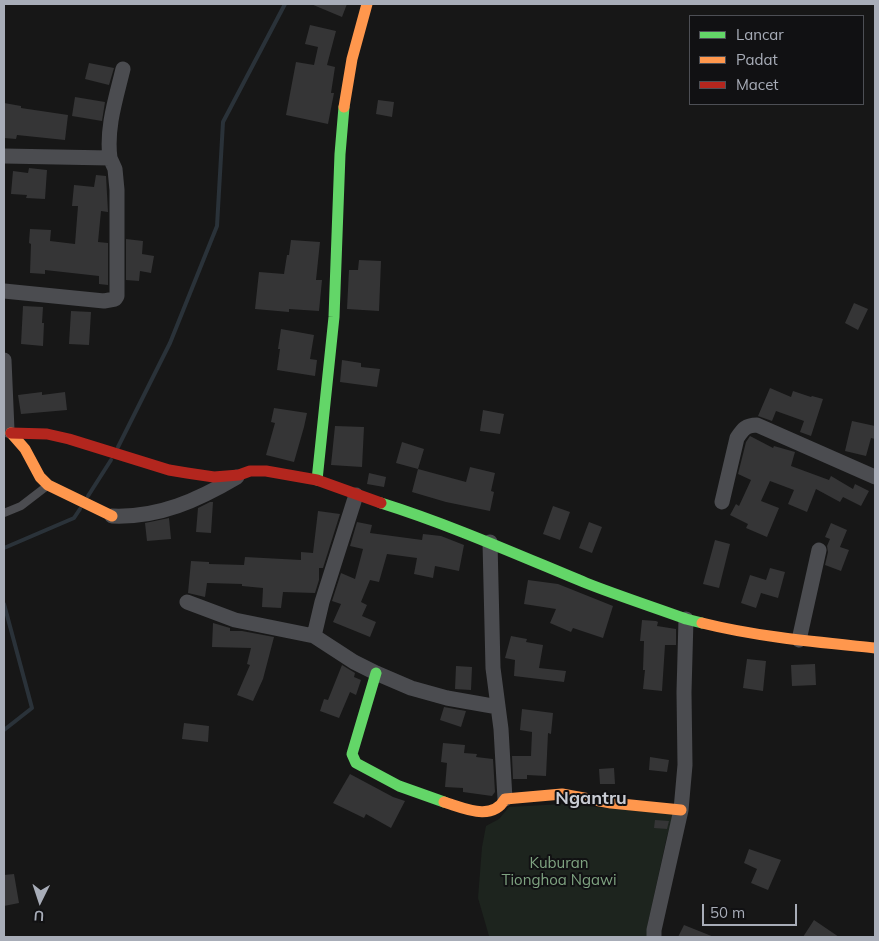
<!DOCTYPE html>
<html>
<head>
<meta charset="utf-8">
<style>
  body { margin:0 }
  #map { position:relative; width:879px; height:941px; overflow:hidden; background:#171717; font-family:Mulish,sans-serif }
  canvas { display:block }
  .frame { position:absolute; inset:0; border:5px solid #a8adb8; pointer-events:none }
  .legend { position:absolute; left:689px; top:15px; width:175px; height:90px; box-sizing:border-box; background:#111113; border:1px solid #4d4f55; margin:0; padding:6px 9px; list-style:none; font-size:15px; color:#a8adb8 }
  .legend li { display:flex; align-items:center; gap:10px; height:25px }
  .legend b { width:25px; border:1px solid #4d4f55 }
  .north { position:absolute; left:15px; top:876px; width:50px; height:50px; -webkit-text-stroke:4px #111113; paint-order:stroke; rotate:184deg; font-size:14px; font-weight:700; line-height:20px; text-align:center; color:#a8adb8 }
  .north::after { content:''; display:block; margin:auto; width:18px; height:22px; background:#a8adb8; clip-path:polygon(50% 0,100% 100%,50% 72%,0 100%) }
  .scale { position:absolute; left:702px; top:904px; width:95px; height:22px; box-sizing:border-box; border:2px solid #a8adb8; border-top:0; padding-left:6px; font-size:15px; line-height:18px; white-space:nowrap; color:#a8adb8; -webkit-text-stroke:4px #111113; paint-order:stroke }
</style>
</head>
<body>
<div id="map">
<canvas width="879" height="941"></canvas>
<div class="frame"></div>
<ul class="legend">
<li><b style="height:6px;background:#63d668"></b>Lancar</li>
<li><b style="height:6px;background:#ff974d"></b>Padat</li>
<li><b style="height:6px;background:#b3261e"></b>Macet</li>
</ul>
<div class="north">U</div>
<div class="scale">50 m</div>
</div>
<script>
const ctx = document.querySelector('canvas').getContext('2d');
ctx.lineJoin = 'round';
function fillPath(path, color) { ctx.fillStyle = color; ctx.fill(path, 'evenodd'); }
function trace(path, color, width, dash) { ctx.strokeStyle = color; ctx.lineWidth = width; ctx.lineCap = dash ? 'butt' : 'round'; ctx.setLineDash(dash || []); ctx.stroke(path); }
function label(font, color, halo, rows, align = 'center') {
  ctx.font = font + ' Mulish,sans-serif'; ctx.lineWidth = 4; ctx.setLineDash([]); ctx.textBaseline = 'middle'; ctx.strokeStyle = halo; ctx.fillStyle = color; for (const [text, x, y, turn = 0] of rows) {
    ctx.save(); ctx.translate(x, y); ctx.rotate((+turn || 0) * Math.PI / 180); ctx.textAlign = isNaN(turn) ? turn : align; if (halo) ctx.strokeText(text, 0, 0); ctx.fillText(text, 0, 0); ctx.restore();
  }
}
fillPath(new Path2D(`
  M563 804 674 814 667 836 648 923 647 937 489 936 478 898 482 847 486 826 499 819 509 807Z`), '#1d241e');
trace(new Path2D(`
  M118 447 170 343 217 226 223 122 285 4
  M88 496 111 460
  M4 548 74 518 80 509
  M4 604 32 708 4 730`), '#2a3239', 4);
fillPath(new Path2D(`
  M311 4H347L342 17Z
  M310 25 336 31 327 65 335 67 331 93H334L328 124 286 115 296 62 314 65 318 47 305 44Z
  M89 63 114 68 109 85 85 79Z
  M75 97 105 102 102 121 72 116Z
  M378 100 394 102 392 117 376 114Z
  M4 103 21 106V108L68 115 65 140 17 135 16 139 4 138Z
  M29 168 47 170 45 199 26 198 27 195 11 194 13 171 28 173Z
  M96 175 106 176 108 212 101 211 98 242 108 243V285L99 284V276L45 270V274L30 273 31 244 29 243 30 229 51 230 50 241 75 244 78 206H72L74 185 94 187Z
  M126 239 143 241 142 254 154 256 151 273 140 271 139 281 126 280Z
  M291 240 320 242 316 280H322L319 311 289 309V312L255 309 259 272 284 274 287 255H289Z
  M359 260 381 261 379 311 347 309 349 270H358Z
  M854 303 868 309 858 330 845 323Z
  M23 306 43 307 42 323H44L43 346 21 344Z
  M71 311 91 312 89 345 69 344Z
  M281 329 314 335 310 359 317 360 315 376 277 370 280 349H278Z
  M342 360 361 363V367L380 369 377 387 340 382Z
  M770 388 791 397 793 391 811 397 812 396 823 399 811 436 800 432 804 421 776 411 772 421 758 416Z
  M42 392V395L65 392 67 410 21 414 18 395Z
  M274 408 307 413 304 427 294 462 266 455 275 423 271 422Z
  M483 410 504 414 500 434 480 431Z
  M852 421 875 426V439L871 438 866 456 845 451Z
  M335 426 364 427 362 467 331 465Z
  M750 436 773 448 774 446 795 452 791 466 829 480 831 476 853 489 855 484 869 491 861 506 843 497 840 502 816 489 807 512 788 504 794 490 770 481 761 501 779 508 767 537 746 528 748 524 730 515 736 504 739 506 751 480 738 474 746 442Z
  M402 442 424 449 418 469 396 463Z
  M470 467 495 473 491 491 494 492 490 511 446 502 412 492 418 469 466 482Z
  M369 473 386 477 384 487 367 484Z
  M210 502H213L211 533 196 532 198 508Z
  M553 506 570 512 560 540 543 534Z
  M318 511 340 514 323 568H319V580L315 593 283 592 281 608 262 607 263 588 242 586V584L207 583 205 597 188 593 191 561 209 562V564L244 565 245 557 301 560V552L313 553Z
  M169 518 171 539 147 541 145 523Z
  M357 522 372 525 370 533 422 540 423 534 441 536 464 545 459 571 435 566 433 578 414 574 417 558 387 554 379 582 370 580 361 602 367 605 362 616 376 622 370 637 333 622 341 604 332 601 341 573 355 579 363 549 350 546Z
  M589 522 602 527 592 553 579 548Z
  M831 523 847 530 840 547 849 550 841 571 825 565 828 552 827 546 830 539 825 537Z
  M715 540 730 544 719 588 703 584Z
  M770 568 785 572 778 598 761 593 756 608 741 603 750 575 766 580Z
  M528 580 558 584 613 606 603 638 573 628 571 632 550 623 556 609 524 604Z
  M642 620 656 621 658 622 657 626 676 629V645H665L662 691 643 689 645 670H643L644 641H640Z
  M213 623 230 628V631H242L274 637 263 679 253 701 237 695 250 665 247 664 251 648 212 647Z
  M511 636 527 639 526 642 543 645 539 668 566 671 564 682 514 676 515 660 505 658Z
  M747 659 766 661 763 691 743 688Z
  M815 664 816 685 792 686 791 665Z
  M342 665 355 673 354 677 361 680 356 695 350 692 339 718 320 711 324 699 328 700Z
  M456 666 472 667 471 690 455 689Z
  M444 707 466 711 461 727 440 720Z
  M522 709 553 713 551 734 548 733 546 776 527 775V779H513L512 756H531L532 732 520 730Z
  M184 723 209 726 208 742 182 739Z
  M443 743 465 745 464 753 477 754 476 757 493 759 495 792 492 796 463 792V788L445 787 447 763 441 762Z
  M650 757 669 760 667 772 649 770Z
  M614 768 615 784H600L599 769Z
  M350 774 393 797 405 801 391 828 366 814 364 818 333 803Z
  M655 820 669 821 667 829 654 828Z
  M749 849 781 860 768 890 751 883 757 869 744 863Z
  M14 874 19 903 4 906V875Z
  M814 920 839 937H803Z
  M684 925 714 937H678Z`), '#353536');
trace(new Path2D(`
  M4 513 21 506 47 486`), '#4b4c50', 8);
trace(new Path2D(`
  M4 156 110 158 115 169 117 190V296L115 299 104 301 4 291
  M110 158C106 128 116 98 123 69
  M4 360 7 430
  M722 502 737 438C743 429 746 425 757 425L875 477
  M112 516C159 518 198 500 237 477
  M490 542 493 668 501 729 505 799
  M187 602 235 620 314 636 354 662 376 673 411 688 447 698 498 707
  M314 636 322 602 356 495
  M799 640 819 550
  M654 937V930L681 810 685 765 684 692 686 619`), '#4b4c50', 15);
trace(new Path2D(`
  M317 480 334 317 340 154 344 107
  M381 503C451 525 518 555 586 583 619 596 653 607 686 619L702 623
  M376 673 352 754 356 763 399 786 444 802`), '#63d668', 11);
trace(new Path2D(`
  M344 107 352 59 367 4
  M11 433 25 449 40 477 48 485 112 516
  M702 623C758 637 817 642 875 648
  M444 802C464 808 492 822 505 799L562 794 611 803 681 810`), '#ff974d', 11);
trace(new Path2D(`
  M11 433 47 434 69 439 169 470 187 473 214 477 239 475 250 471H266L317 480 381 503`), '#b3261e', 11);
label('15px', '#7fa381', '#111113', [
  ["Kuburan",559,863],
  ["Tionghoa Ngawi",559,880]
]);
label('bold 18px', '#c9ccd4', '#111113', [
  ["Ngantru",591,799]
]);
</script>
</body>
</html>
